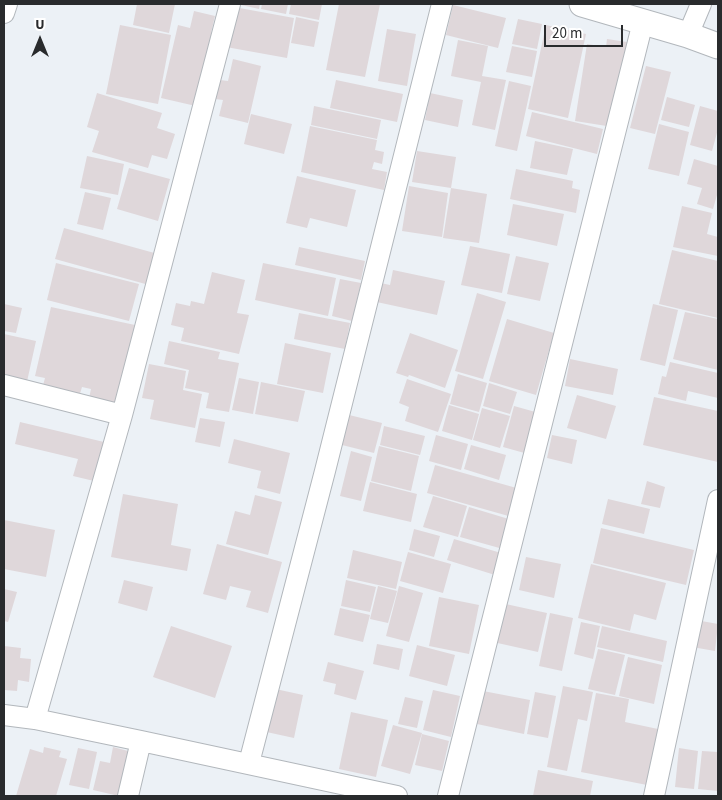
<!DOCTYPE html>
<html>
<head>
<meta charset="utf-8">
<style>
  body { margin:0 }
  #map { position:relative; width:722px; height:800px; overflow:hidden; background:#ecf1f6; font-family:"Source Sans 3",sans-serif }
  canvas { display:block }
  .frame { position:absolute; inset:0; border:5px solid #292b2d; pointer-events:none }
  .north { position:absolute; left:15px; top:15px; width:50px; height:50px; -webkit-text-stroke:4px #fff; paint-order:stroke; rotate:0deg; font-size:14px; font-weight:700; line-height:20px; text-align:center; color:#292b2d }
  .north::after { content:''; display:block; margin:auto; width:18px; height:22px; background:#292b2d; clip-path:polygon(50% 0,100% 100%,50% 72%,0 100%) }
  .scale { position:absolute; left:544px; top:25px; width:79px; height:22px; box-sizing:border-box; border:2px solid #292b2d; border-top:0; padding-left:6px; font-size:15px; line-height:18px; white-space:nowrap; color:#292b2d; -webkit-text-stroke:4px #fff; paint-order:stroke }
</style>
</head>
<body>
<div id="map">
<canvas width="722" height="800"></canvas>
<div class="frame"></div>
<div class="north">U</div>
<div class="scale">20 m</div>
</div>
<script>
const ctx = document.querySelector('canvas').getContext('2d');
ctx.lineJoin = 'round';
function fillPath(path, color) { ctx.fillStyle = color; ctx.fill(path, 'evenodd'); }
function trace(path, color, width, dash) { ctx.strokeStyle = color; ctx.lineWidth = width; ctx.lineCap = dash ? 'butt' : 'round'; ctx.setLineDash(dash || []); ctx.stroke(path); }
fillPath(new Path2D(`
  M137 4H175L169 33 133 25Z
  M237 4H260L259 9Z
  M262 4H288L286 14 261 9Z
  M291 4H322L319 20 289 14Z
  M339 4H380L365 77 326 70Z
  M453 5 506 18 498 48 446 35Z
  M234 7 294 18 287 58 226 47Z
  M194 11 215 16 211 33 216 34 200 107 161 98 178 25 190 28Z
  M296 17 319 22 314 47 291 43Z
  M518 19 542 24 537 49 512 44Z
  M120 25 171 35 158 104 106 94Z
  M546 25 586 34 568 118 528 109Z
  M387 29 416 34 407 86 378 81Z
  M607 39 627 42 613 127 575 121 587 44 606 47Z
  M458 40 488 46 482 76 506 80 495 130 472 125 481 82 451 76Z
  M512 46 537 51 532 77 506 72Z
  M233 59 261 66 248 123 219 116 223 100 215 99 220 80 228 81Z
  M646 66 671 72 655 134 630 128Z
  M336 80 403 94 397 122 330 108Z
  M509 81 531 86 517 151 495 146Z
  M97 93 162 113 157 128 175 134 167 159 152 155 148 168 92 152 99 131 87 127Z
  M430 93 463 100 458 127 425 120Z
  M667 97 695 105 689 127 661 120Z
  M314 106 381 120 377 139 311 125Z
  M700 106 718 111V129L712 151 690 145Z
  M532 112 603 129 597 154 526 136Z
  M251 114 292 124 284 154 244 144Z
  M659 124 689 132 679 176 648 169Z
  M310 126 377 140 375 150 384 152 382 164 374 162 372 169 387 172 384 190 301 172Z
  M535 141 573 149 567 175 530 168Z
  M417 151 456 157 451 188 412 182Z
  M87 156 124 164 118 195 80 188Z
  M694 159 718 166V195H717L713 209 697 204 702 188 687 184Z
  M129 168 170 179 158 221 117 209Z
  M516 169 573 181 572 188 580 190 576 213 510 199Z
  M297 176 356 190 347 227 310 218 307 228 286 223Z
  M409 186 448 193 442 237 402 231Z
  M451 188 487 194 479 243 443 238Z
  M85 192 111 198 103 230 77 224Z
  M513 204 564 214 557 246 507 235Z
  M682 206 712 213 707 234 718 237V256L673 247Z
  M64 228 158 254 149 285 55 259Z
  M470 246 510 254 502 293 461 285Z
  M299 247 365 261 361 280 295 265Z
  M672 250 718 261V318L659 304Z
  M516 256 549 263 540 301 507 294Z
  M56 263 139 284 129 321 47 300Z
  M263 263 336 278 328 316 255 300Z
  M393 270 445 281 437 315 372 301 376 282 390 285Z
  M212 272 245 280 237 313 249 315 239 354 181 341 184 328 171 325 176 303 190 306 191 301 204 304Z
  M340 279 361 283 352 321 332 316Z
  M477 293 506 302 483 379 455 371Z
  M4 304 22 308 16 333 4 331Z
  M653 304 678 310 665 366 640 360Z
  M51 307 135 325 116 409 88 403 91 389 82 387 79 397 42 389 45 378 35 376Z
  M685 312 718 319V370L673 359Z
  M299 313 350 323 345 349 294 339Z
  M507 319 554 333 536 395 489 381Z
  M410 333 458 350 445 388 409 375 408 377 396 373Z
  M4 334 36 341 26 386 4 381Z
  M169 341 220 352 218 359 239 363 229 412 206 408 209 393 185 388 189 370 164 364Z
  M285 343 331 353 323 393 277 384Z
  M570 359 618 369 613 395 565 386Z
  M670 362 718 373V398L688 391 686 401 658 394 662 376 666 377Z
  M149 364 186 371 183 390 202 394 195 428 150 419 154 400 142 398Z
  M458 374 487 383 479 412 450 404Z
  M239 378 259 382 253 414 232 410Z
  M407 379 451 394 438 432 405 421 409 407 399 403Z
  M261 382 305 391 298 422 255 414Z
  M489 383 517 392 510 414 483 406Z
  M577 395 616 406 606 439 567 428Z
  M654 397 718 411V462L643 445Z
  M449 405 479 414 472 440 442 431Z
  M514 406 539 413 528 454 503 447Z
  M482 408 510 416 500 448 473 440Z
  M349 415 382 423 374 453 342 445Z
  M200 418 225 422 220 447 195 442Z
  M20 422 104 442 94 481 73 476 78 459 15 444Z
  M384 426 425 436 420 455 380 445Z
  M436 435 468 444 461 470 429 461Z
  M552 435 577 440 572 464 547 458Z
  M234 439 290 453 280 494 257 488 261 471 228 463Z
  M471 445 506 455 499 480 464 469Z
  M379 446 419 456 411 491 371 481Z
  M351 451 372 457 361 501 340 496Z
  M435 465 520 489 512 517 427 493Z
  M647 481 665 487 660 508 641 504Z
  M370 482 417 494 411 522 363 511Z
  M123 494 178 504 171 545 191 549 187 571 111 557Z
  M255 495 282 502 268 555 226 544 235 511 250 515Z
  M433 496 467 506 458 537 423 527Z
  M608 499 650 509 644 534 602 524Z
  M469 507 512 520 503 549 460 537Z
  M4 520 55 530 46 577 4 569Z
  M601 528 694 550 686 585 593 563Z
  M414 529 440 536 434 557 409 550Z
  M454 539 501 553 495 575 447 560Z
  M217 544 282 562 268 613 246 607 251 591 230 586 226 600 203 594Z
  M353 550 402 562 396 589 347 578Z
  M408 552 451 564 443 593 400 581Z
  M526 557 561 564 554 598 519 590Z
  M591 564 666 583 656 620 634 614 630 631 578 618Z
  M124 580 153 587 147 611 118 603Z
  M346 580 376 587 370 612 341 606Z
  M378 586 397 591 388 623 370 619Z
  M399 586 423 593 409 642 386 636Z
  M4 589 17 592 8 622 4 621Z
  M439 597 479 605 469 654 429 646Z
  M501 603 547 613 538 652 493 642Z
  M340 608 370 615 363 642 334 635Z
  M550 613 573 618 562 671 539 666Z
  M696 620 718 624 715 651 692 647Z
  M581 622 600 626 593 659 574 654Z
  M171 626 232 646 215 698 153 677Z
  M602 626 667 641 663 662 597 647Z
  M377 644 403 649 399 670 373 664Z
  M417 645 455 655 447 686 409 676Z
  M4 646 21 648 20 658 31 659 29 682 18 680 17 691 4 690Z
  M598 649 625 655 615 695 588 689Z
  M628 657 662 665 654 704 619 696Z
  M328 662 364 671 356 700 334 694 336 684 323 681Z
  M563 686 593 692 587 721 578 719 567 771 547 767Z
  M271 688 303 695 294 738 262 731Z
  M433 690 460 696 451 737 423 730Z
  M483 691 530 700 524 734 477 724Z
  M535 692 556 696 548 738 527 734Z
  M596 693 629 699 625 722 658 729 647 785 581 772Z
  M405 697 423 701 417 728 398 724Z
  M351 712 388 720 376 777 339 769Z
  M393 725 422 733 410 774 381 766Z
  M422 734 449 741 442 771 415 765Z
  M44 747 61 751 59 757 67 759 56 796H16L30 749 43 753Z
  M113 747 128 751 119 796 93 790 100 761 110 763Z
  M78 748 97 752 89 789 69 785Z
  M679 748 698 751 694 789 675 787Z
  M702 751 718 752V791L698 789Z
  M538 770 593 781 590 796H533Z`), '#dfd7da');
const minor = new Path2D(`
  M4 13 7 4
  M688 35 701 4
  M4 385 122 415
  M4 715 35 719 141 741 397 796
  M35 719 122 415 230 4
  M249 763 325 471 442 4
  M128 796 141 741
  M448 796 643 22
  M654 796 718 500`);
const tertiary = new Path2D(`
  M582 4 688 35 718 46`);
trace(minor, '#b2b7bc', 22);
trace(tertiary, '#b2b7bc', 27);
trace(minor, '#fff', 20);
trace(tertiary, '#fff', 25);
</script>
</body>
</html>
